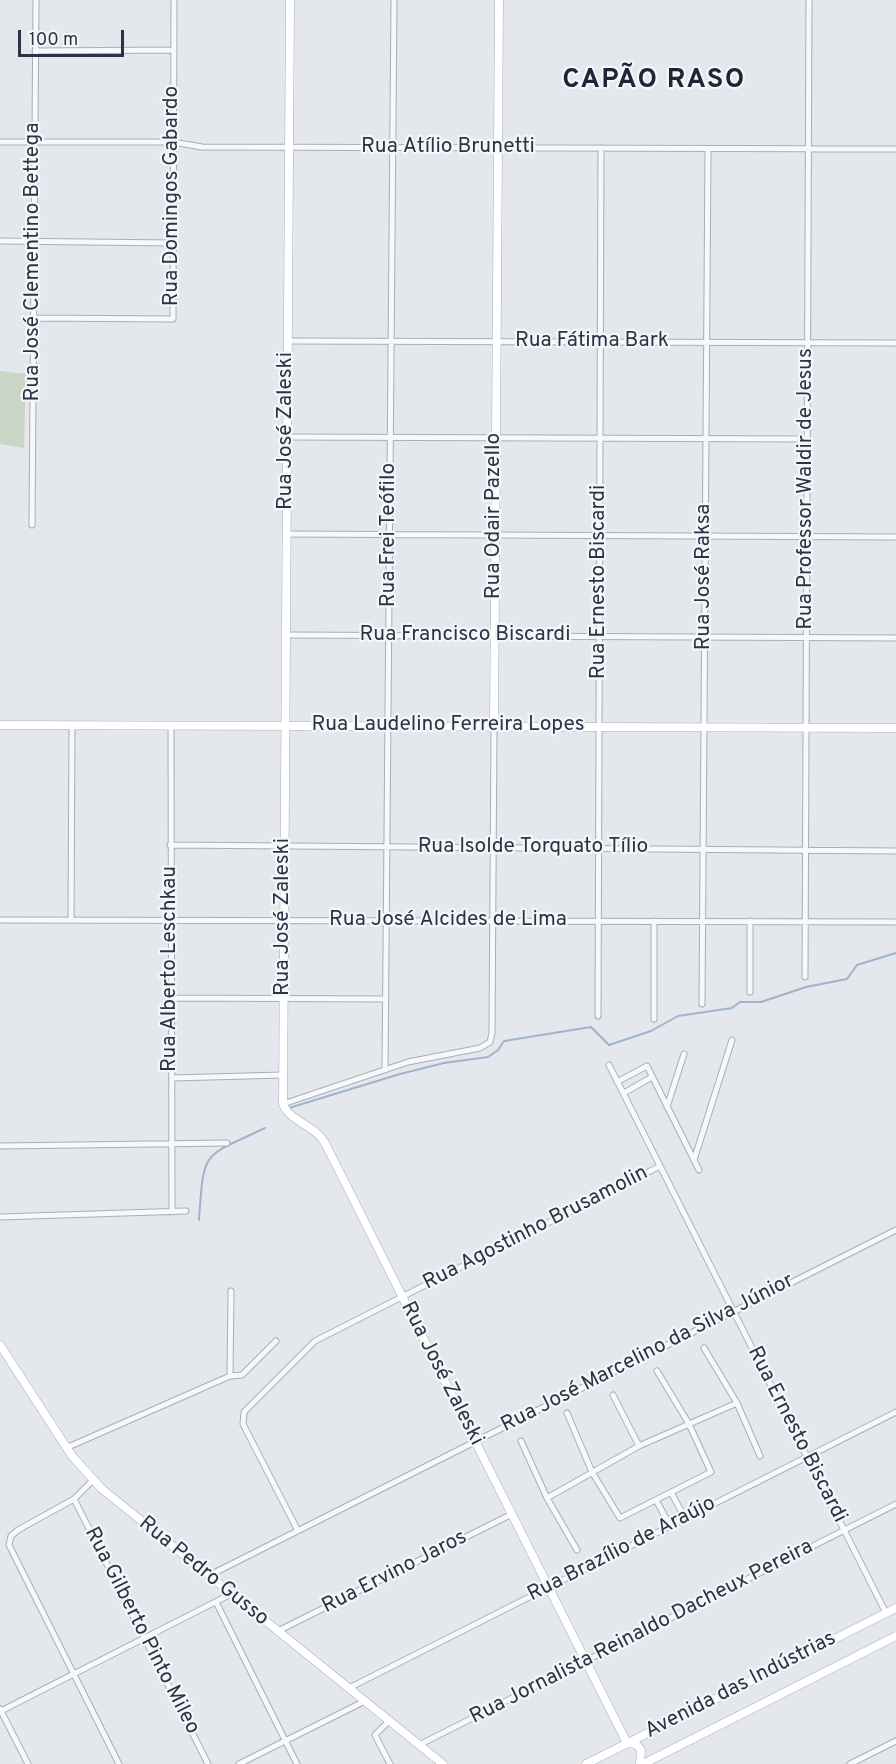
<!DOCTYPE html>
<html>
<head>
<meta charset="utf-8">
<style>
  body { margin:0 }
  #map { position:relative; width:896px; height:1764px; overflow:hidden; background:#e4e7ec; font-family:Overpass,sans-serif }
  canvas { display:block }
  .scale { position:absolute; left:18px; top:30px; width:106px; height:27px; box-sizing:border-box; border:3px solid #2b3445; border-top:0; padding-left:8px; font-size:18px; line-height:21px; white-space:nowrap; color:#2b3445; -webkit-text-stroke:4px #f4f6f9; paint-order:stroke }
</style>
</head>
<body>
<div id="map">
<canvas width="896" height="1764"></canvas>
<div class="scale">100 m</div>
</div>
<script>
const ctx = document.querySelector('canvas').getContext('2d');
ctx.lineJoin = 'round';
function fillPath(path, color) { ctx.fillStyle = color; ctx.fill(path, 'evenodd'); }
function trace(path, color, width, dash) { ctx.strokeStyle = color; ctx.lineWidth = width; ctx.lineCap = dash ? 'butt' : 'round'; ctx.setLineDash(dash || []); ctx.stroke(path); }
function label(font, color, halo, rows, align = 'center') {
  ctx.font = font + ' Overpass,sans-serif'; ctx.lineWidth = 4.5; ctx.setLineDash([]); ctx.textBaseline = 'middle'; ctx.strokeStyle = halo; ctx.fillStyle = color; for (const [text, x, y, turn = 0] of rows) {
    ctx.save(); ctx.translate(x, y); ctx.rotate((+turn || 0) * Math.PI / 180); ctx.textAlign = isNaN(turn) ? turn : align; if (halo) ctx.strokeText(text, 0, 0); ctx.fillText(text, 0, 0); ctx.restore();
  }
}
fillPath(new Path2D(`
  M0 371 26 374 24 448 0 444Z`), '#c9d6c5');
trace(new Path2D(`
  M289 1108 400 1074 444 1063 488 1057 498 1050 504 1041 591 1027 609 1045 651 1031 678 1016 732 1008 740 1002H761L806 987 847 979 857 965 896 953
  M199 1220C204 1148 202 1158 265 1128`), '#9fb4cc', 2);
const street = new Path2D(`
  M35 51 174 50
  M0 142H173L202 147 896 149
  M0 241 173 243
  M33 318 173 319 174 0
  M288 341 896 343
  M287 437 807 439
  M32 525 36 0
  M286 534 896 537
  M286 635 896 638
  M171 725 172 1212
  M170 845 896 851
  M0 920 896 922
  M71 920 72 725
  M805 977 809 0
  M750 992V921
  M172 998 386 999
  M702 1004 708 149
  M598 1016 601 148
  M654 1019V921
  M609 1065 886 1613
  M385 1070 394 0
  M172 1078 283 1075
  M617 1082 647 1066 699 1170
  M624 1093 652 1077
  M283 1104 408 1062 480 1048 490 1042 492 1033 494 727
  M667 1107 684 1054
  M0 1146 227 1143
  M694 1160 732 1040
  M0 1217 186 1211
  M704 1348 737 1403 760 1456
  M230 1376 231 1291
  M613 1395 639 1446
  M567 1413 592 1472 620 1518 711 1472 689 1424 657 1371
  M521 1441 547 1498 577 1550
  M66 1448 230 1376 242 1375 276 1341
  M93 1480 74 1499 18 1530 11 1536 9 1545 119 1764
  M671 1492 685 1519
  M547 1498 639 1446 737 1403
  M74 1499 208 1764
  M656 1500 670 1526
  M298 1531 243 1424 244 1412 315 1341 660 1166
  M208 1576 896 1230
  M216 1602 297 1764
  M278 1631 512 1514
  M349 1688 896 1412
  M0 1709 28 1764
  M1 1711 231 1594
  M389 1721 375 1735 390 1764
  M419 1745 896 1504
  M239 1764 365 1701
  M850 1764 896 1741`);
const secondary = new Path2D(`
  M290 0 283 1104C289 1121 316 1126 325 1143L627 1743 636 1744 641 1750 640 1764
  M0 725 896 728
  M494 727 499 0
  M0 1345 72 1456 102 1489 443 1764
  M586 1764 896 1608
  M643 1764 896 1636`);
trace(street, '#a9aeb7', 7);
trace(secondary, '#a9aeb7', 9);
trace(street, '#f7f8fa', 5);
trace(secondary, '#fff', 8);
label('21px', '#2b3445', '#f4f6f9', [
  ["Rua Atílio Brunetti",448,148],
  ["Rua Domingos Gabardo",173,196,-90],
  ["Rua José Clementino Bettega",34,262,-90],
  ["Rua Fátima Bark",592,342],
  ["Rua José Zaleski",287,431,-90],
  ["Rua Professor Waldir de Jesus",807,489,-90],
  ["Rua Odair Pazello",495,516,-90],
  ["Rua Frei Teófilo",390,535,-90],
  ["Rua José Raksa",705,577,-90],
  ["Rua Ernesto Biscardi",600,582,-90],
  ["Rua Francisco Biscardi",465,636],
  ["Rua Laudelino Ferreira Lopes",448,726],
  ["Rua Isolde Torquato Tílio",533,848],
  ["Rua José Zaleski",284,917,-90],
  ["Rua José Alcides de Lima",448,921],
  ["Rua Alberto Leschkau",171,969,-90],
  ["Rua Agostinho Brusamolin",536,1229,-27],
  ["Rua José Marcelino da Silva Júnior",648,1354,-27],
  ["Rua José Zaleski",441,1374,63],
  ["Rua Ernesto Biscardi",796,1435,63],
  ["Rua Brazílio de Araújo",622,1550,-27],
  ["Rua Pedro Gusso",203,1572,39],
  ["Rua Ervino Jaros",395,1573,-27],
  ["Rua Gilberto Pinto Mileo",141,1631,63],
  ["Rua Jornalista Reinaldo Dacheux Pereira",642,1633,-27],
  ["Avenida das Indústrias",741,1686,-27]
]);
ctx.letterSpacing = '1.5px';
label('bold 27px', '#1d2536', '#f4f6f9', [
  ["CAPÃO RASO",654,82]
]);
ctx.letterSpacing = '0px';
</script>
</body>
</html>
